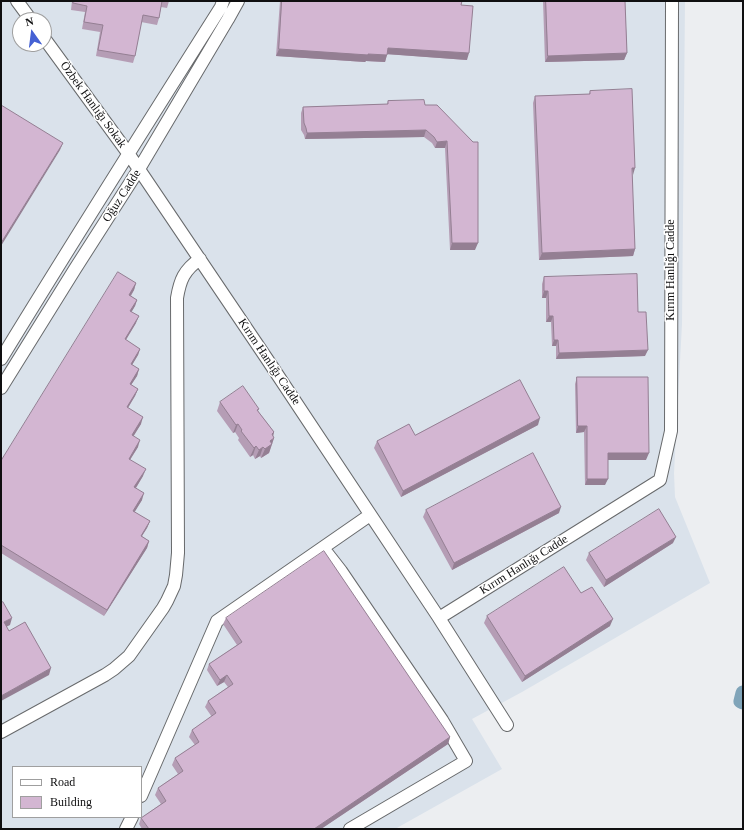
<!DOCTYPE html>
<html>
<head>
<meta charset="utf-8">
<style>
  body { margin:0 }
  #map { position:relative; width:744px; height:830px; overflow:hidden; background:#eceef1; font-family:Georgia,serif }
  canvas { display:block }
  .frame { position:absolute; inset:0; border:2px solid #0f0f10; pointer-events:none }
  .legend { position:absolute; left:12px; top:766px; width:130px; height:52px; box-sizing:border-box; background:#fff; border:1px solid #9f9f9f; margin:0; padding:5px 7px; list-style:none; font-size:12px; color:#0f0f10 }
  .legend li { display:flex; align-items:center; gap:8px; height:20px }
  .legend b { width:20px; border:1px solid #9f9f9f }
  .north { position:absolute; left:12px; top:12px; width:40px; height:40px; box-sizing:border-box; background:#fff; border:1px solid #9f9f9f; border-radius:50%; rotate:346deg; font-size:11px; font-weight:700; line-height:16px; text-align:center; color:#0f0f10 }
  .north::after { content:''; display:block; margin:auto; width:14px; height:18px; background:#4561d4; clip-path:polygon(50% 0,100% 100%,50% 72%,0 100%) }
</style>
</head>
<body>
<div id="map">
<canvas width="744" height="830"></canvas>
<div class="frame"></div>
<ul class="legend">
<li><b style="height:5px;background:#fff"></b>Road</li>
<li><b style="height:11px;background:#d3b6d2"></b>Building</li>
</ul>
<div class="north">N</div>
</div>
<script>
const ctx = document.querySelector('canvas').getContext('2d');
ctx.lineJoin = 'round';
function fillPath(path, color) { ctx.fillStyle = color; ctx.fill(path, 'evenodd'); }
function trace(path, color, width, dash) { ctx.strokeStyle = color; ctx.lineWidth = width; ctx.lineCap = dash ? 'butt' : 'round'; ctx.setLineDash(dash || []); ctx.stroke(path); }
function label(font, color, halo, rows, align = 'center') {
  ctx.font = font + ' Georgia,serif'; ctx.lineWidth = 3; ctx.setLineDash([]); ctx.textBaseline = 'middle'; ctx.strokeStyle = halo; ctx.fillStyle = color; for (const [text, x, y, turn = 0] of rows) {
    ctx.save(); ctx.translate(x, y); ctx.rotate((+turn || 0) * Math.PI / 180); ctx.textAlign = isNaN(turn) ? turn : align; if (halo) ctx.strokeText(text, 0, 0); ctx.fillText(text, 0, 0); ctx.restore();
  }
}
fillPath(new Path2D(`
  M1 1H685L682 324 674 473 675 497 710 583 522 692 472 719 502 769 395 829H1ZM20 20H44V44H20ZM13 767H141V817H13Z`), '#dae2eb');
trace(new Path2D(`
  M743 693 741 701 743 702`), '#80a4b9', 15);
const minor = new Path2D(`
  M17 1 31 20
  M44 38 128 153 267 359 439 618 660 480 671 431 672 1
  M1 359C73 241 147 124 221 7L223 1
  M1 388 75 269 139 169 228 19 238 1
  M323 548 341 571 442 720 466 761 350 829
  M439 618 507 725
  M1 732 105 675 114 669 129 656 163 608 167 601 174 586 176 575 178 553 177 298C180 280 184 270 200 259
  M141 796 217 621 370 515
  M126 829 132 817`);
trace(minor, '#686a6c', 14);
trace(minor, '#fff', 12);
fillPath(new Path2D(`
  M72 1H169L167 8 161 7 159 18 157 25 141 22 135 56 133 63 96 56 100 32 82 29 85 12 71 10Z
  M280 1H462L461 5 467 60 387 54 385 62 366 61 365 62 276 56Z
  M543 1H625L627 53 624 60 545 62Z
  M590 91 632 175 635 249 633 256 539 260 533 103 535 96 589 94Z
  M388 101 425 105 473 142 475 250H450L445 148H435L432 143 424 137 305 139 304 135 301 130V113L303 107 387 104Z
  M544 277 638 312 645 356 556 359V346H552L551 322H546V298H542V284Z
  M136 283 134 290 131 296 137 300 135 306 131 312 136 323 126 340 140 349 138 355 132 365 139 369 137 376 131 385 138 389 135 396 128 408 141 424 133 436 138 447 130 460 143 476 136 488 142 500 134 512 150 521 147 528 142 536 149 541 147 548 104 616 1 553V461Z
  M577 377 646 460H608L605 485H585L584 432 576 433 575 384Z
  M220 402 259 409 258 411 274 432 273 436 274 438 269 453 261 458 260 456 255 459 253 455 250 457 238 440 239 438 235 432 233 433 217 411Z
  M538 425 401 497 374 448 377 441 415 435Z
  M426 510 559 513 452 570 423 517Z
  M673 543 604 587 586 560 589 553Z
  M581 593 610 626 522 682 484 623 487 616Z
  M226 618 450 737 448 744 321 829H142L139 824 141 818 161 804 155 795 158 788 178 774 172 765 175 758 195 745 189 737 192 730 212 717 205 707 208 701 228 687 224 682 217 686 207 670 209 664 237 645 223 624Z`), '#b59db5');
fillPath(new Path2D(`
  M388 48 469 53 467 60 385 54Z
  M279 49 368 54 387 55 385 62 366 61 365 62 276 56Z
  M627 53 624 60 545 62 548 56Z
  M426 130 424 137 305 139 307 133Z
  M447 141 445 148H435L437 142Z
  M63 143 60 150 1 246V243Z
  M632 168H635L633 175Z
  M452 243H478L475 250H450Z
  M635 249 633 256 539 260 542 253Z
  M136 283 134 290 127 301 129 295Z
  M544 291H548L546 298H542Z
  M137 300 135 306 128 318 130 311Z
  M139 316 136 323 122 346 125 339Z
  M549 316H553L551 322H546Z
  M554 340H558L556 346H552Z
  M140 349 138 355 129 370 131 364Z
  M648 350 645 356 556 359 559 353Z
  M139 369 137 376 127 391 130 384Z
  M138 389 135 396 124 414 127 407Z
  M143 417 141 424 130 442 132 435Z
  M540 418 538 425 401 497 403 491Z
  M238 424 235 432 233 433 236 425Z
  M578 426H587L584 432 576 433Z
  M274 432 272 440 274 438 269 453 261 458 265 449 272 434Z
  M140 440 138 447 126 466 129 459Z
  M256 446 253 455 250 457 254 448Z
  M263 447 260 456 255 459 259 450Z
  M608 453H649L646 460H605Z
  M146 469 143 476 132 494 134 487Z
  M587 479H608L605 485H585Z
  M144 493 142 500 131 518 133 511Z
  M561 507 559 513 452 570 454 563Z
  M150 521 147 528 138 542 141 536Z
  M676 537 673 543 604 587 606 580Z
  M149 541 147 548 104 616 107 610Z
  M12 618 10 625 2 629 4 622Z
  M613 619 610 626 522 682 525 676Z
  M51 668 49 675 1 701V696Z
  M227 675 224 682 217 686 220 680Z
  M450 737 448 744 321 829H314Z`), '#947f93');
const building = new Path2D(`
  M74 1H162L159 18 143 15 135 56 98 50 103 25 84 22 87 6 73 3Z
  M282 1H462L461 5 473 6 469 53 388 48 387 55 368 54V55L279 49Z
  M546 1H625L627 53 548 56Z
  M632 89 635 168H632L635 249 542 253 535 96 590 94V91Z
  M424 100 425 105H437L473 142H478V243H452L447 141 437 142 434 137 426 130 307 133 306 128 304 123 303 107 388 104V101Z
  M1 105 63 143 1 243Z
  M118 272 136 283 129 295 137 300 130 311 139 316 125 339 140 349 131 364 139 369 130 384 138 389 127 407 143 417 132 435 140 440 129 459 146 469 134 487 144 493 133 511 150 521 141 536 149 541 107 610 1 545V461Z
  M637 274 638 312H646L648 350 559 353 558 340H554L553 316H549L548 291H544V277Z
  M577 377H648L649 453H608V479H587V426H578Z
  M520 380 540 418 403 491 377 441 409 424 415 435Z
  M243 386 259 409 257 410 274 432 272 434 274 438 270 441 272 444 265 449 263 447 259 450 256 446 254 448 241 431 242 430 238 424 236 425 220 402Z
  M533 453 561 507 454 563 426 510Z
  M659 509 676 537 606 580 589 553Z
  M324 551 450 737 314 829H149L141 818 166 801 158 788 183 771 175 758 199 742 192 730 216 713 208 701 233 684 227 675 220 680 209 664 242 642 226 618Z
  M564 567 581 593 592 587 613 619 525 676 487 616Z
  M3 602 12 618 4 622 9 631 25 622 51 668 1 696V603Z`);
fillPath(building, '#d3b6d2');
trace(building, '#947f93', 1);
label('12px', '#0f0f10', '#fff', [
  ["Özbek Hanlığı Sokak",93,105,54],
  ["Oğuz Cadde",122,196,-57],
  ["Kırım Hanlığı Cadde",671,270,-90],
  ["Kırım Hanlığı Cadde",269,362,56],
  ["Kırım Hanlığı Cadde",524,565,-32]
]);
</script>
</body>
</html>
